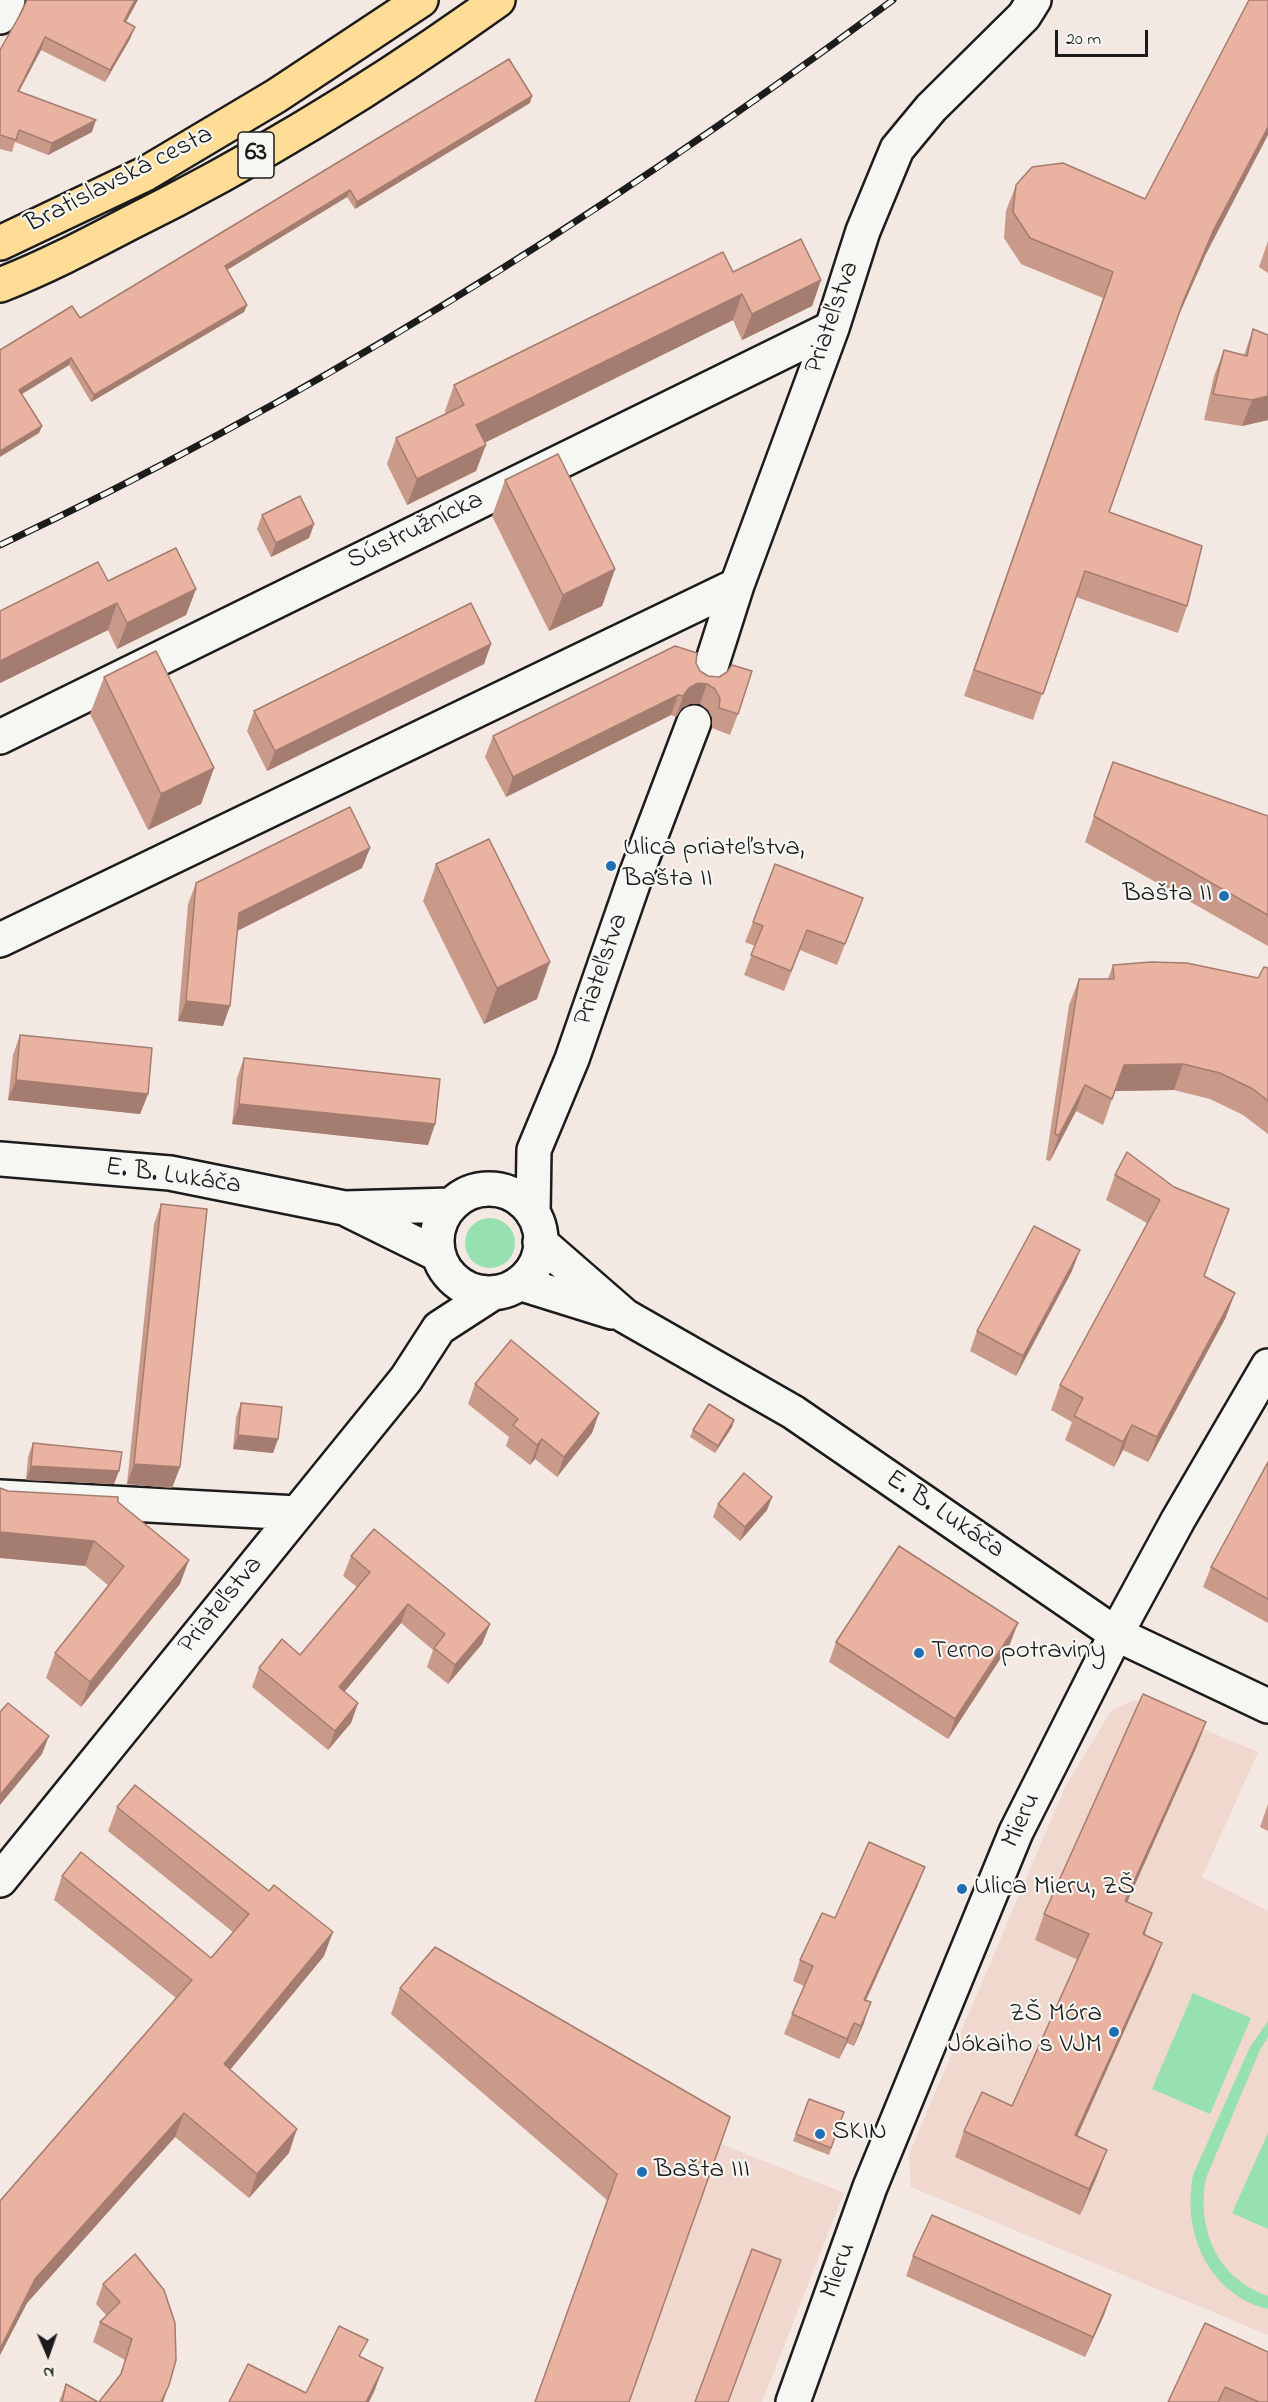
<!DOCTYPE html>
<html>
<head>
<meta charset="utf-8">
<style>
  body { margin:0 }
  #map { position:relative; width:1268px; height:2402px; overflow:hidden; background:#f4e8e2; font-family:"Indie Flower",sans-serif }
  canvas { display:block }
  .north { position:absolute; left:18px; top:2324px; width:60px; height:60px; -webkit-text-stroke:4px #f6f6f2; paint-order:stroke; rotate:178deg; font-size:16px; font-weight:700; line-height:24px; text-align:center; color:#1c1c1c }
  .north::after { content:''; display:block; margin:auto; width:21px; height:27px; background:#1c1c1c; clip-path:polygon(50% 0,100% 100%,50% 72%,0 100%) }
  .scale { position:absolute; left:1055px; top:30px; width:93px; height:27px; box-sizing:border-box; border:3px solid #1c1c1c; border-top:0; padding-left:8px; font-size:18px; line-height:21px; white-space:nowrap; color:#1c1c1c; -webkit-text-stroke:4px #f6f6f2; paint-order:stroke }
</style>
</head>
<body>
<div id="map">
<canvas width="1268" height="2402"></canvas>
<div class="north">N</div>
<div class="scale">20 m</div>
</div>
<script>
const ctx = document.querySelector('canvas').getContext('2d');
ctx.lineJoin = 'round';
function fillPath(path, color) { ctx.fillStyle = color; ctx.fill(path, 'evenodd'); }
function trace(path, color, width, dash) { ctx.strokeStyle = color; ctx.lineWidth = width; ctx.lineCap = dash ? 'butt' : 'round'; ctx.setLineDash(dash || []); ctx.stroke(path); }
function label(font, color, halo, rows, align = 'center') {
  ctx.font = font + ' "Indie Flower",sans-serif'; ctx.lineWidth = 4.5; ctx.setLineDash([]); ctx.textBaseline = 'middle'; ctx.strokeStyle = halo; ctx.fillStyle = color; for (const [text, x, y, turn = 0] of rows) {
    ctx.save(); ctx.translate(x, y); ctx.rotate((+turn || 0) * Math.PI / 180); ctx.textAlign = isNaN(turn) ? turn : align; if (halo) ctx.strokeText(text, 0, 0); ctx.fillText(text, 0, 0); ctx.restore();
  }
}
fillPath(new Path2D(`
  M1134 1700 1258 1752 1202 1877 1268 1911V2335L911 2187 909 2154 1065 1787 1111 1711Z
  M721 2144 844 2193 762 2402H629Z`), '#f1d8ce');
fillPath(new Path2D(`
  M465 1243a25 25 0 1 1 50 0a25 25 0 1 1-50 0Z
  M1193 1993 1251 2018 1210 2114 1152 2089Z
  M1268 2021V2037L1260 2050 1206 2178C1196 2228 1217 2279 1268 2296V2309C1207 2294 1182 2231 1193 2175L1250 2047Z
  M1268 2133V2229L1232 2213Z`), '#97e0af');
const street = new Path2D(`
  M0 17 8 0
  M707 679 737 585 832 328 863 231 897 149 931 108 1024 16 1034 0
  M0 737 832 328
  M0 940 737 585
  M0 1159 170 1173 344 1208 452 1205
  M437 1241a52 52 0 1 1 104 0a52 52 0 1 1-104 0Z
  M348 1210 439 1255
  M533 1214 534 1150 572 1059 637 872 694 722
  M540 1242 625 1316 793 1412 1116 1634 1268 1706
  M519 1283 612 1312
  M0 1497 297 1513
  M0 1880 406 1379 439 1328 493 1293
  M793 2402 870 2187 1016 1832 1116 1634 1178 1520 1268 1366`);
const primary = new Path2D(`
  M0 243 145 174 276 96 421 0
  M0 285C44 268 86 246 128 224 257 160 381 84 498 0`);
trace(street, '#1c1c1c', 38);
trace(primary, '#1c1c1c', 38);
trace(street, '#f6f6f2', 33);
trace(primary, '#ffdd96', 33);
const rail = new Path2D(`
  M0 545C317 396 612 209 893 0`);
trace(rail, '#1c1c1c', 7);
trace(rail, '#f6f6f2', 4.5, [14]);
fillPath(new Path2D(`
  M21 13 126 22 130 39 105 82 41 50 19 91 92 132 48 155 15 142 12 152 0 149V50Z
  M530 103 355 209 347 197 227 270 247 305 244 312 91 402 69 365 22 394 42 426 39 433 0 350 80 318Z
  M1016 185 1205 256 1175 324 1109 512 1187 606 1178 633 1076 597 1033 720 964 696 1103 298 1021 264 1004 238 1006 211Z
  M1268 241V273L1259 267Z
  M733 272 821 280 812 306 742 340 733 320 484 443 476 471 407 505 387 464 396 438 446 414 445 411 454 385Z
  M1253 329 1268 335V420L1242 426 1204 420 1214 376 1224 350 1244 355Z
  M505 480 615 569 602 606 549 631 492 516Z
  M262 515 314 524 309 538 271 557 257 529Z
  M108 581 196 589 186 615 117 649 108 630 0 683V611Z
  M491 644 484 664 267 771 247 731 254 711Z
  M696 663 700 671 738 714 730 735 712 728V718L708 710 700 704H690L682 708 676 717 671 715 506 797 485 757 493 736Z
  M104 677 214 768 201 804 148 830 90 714Z
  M1113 762 1268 816V946L1085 842Z
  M370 848 362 868 237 931 223 1026 178 1021 188 904 196 883Z
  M436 864 537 999 484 1024 423 901Z
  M863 898 837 965 800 950 784 991 744 975 755 946 745 942 753 922Z
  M1113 965 1258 978 1268 968V1134L1243 1115 1210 1099 1174 1090 1115 1091 1103 1125 1076 1111 1050 1161 1046 1160 1069 1005 1079 979H1108Z
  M20 1035 148 1094 140 1114 8 1100 13 1055Z
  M244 1058 435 1124 428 1145 232 1124 237 1078Z
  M1115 1175 1174 1187 1204 1276 1226 1317 1148 1462 1123 1450 1114 1467 1065 1440 1072 1422 1051 1410 1060 1385 1147 1223 1106 1200Z
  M161 1204 180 1467 172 1488 127 1484 154 1224Z
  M1072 1271 1016 1376 970 1351 977 1331Z
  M475 1384 599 1413 592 1433 557 1477 535 1459 530 1465 506 1446 509 1437 468 1404Z
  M241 1403 278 1439 273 1453 233 1449 236 1417Z
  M734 1420 732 1427 715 1453 690 1437 693 1430Z
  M33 1443 114 1484 26 1480 28 1457Z
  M1268 1462V1623L1203 1587 1211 1567Z
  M8 1491 118 1502 180 1584 81 1707 46 1678 55 1653 109 1586 85 1566Z
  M772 1497 767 1510 740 1541 713 1517 718 1504Z
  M351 1556 490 1624 482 1644 448 1684 427 1667 433 1650 401 1623 344 1692 358 1703 351 1723 328 1750 252 1687 259 1668 300 1655 357 1587 343 1576Z
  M836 1642 1010 1644 948 1739 829 1662Z
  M1206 1722 1196 1748 1127 1902 1144 1935 1162 1943 1152 1969 1077 2136 1107 2150 1097 2176 1080 2215 955 2157 964 2131 1012 2106 1078 1960 1035 1940 1044 1914Z
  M1268 1804V1831L1260 1827Z
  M117 1807 324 1956 230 2070 289 2153 249 2198 175 2137 27 2303 0 2355V2201L176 1998 54 1900 62 1876 211 1958 233 1932 108 1831Z
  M925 1867 917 1887 866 2000 864 2023 854 2046 847 2043 839 2059 784 2034 792 2014 804 1986 793 1981 800 1960 835 1918Z
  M400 1988 730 2117 607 2200 391 2014Z
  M809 2099 844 2112 829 2155 793 2141Z
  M135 2254 163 2402 120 2375 125 2360 93 2342 100 2322 107 2316 96 2304 103 2284Z
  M913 2256 1111 2295 1104 2315 1085 2357 906 2276Z
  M1268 2352V2402H1168Z
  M66 2384 98 2402H59Z`), '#c9998a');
fillPath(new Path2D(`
  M135 0H138L120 33 124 21Z
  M135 27 130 39 105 82 110 70Z
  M45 37 41 50 13 103 18 91Z
  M532 96 530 103 355 209 357 202Z
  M96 120 92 132 48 155 52 143Z
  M1268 127V135L1205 256 1173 328 1183 302 1214 229Z
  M350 190 347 197 222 273 225 266Z
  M821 280 812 306 742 340 752 314Z
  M742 294 733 320 466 452 476 425Z
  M247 305 244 312 91 402 94 395Z
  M71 358 69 365 17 397 19 390Z
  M1268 396V420L1242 426 1252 400Z
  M42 426 39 433 0 457V451Z
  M486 445 476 471 407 505 417 479Z
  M314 524 309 538 271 557 276 543Z
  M615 569 602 606 549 631 563 595Z
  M196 589 186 615 117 649 127 623Z
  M117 603 108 630 0 683V661Z
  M491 644 484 664 267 771 275 751Z
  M698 683 707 684 700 704H690L682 708 676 717 683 696 689 688Z
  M678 695 671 715 506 797 513 777Z
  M214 768 201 804 148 830 161 794Z
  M370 848 362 868 231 934 239 913Z
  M550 962 537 999 484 1024 497 988Z
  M186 1001 230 1006 223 1026 178 1021Z
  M1183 1064 1174 1090 1114 1091 1124 1065Z
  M16 1080 148 1094 140 1114 8 1100Z
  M1085 1085 1076 1111 1050 1161 1059 1135Z
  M239 1104 435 1124 428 1145 232 1124Z
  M1080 1250 1072 1271 1016 1376 1023 1356Z
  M1235 1293 1226 1317 1148 1462 1157 1437Z
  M599 1413 592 1433 557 1477 564 1457Z
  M734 1420 732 1427 715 1453 718 1446Z
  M1132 1425 1123 1450 1114 1467 1123 1442Z
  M238 1435 278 1439 273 1453 233 1449Z
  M542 1439 535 1459 530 1465 537 1445Z
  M134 1464 180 1467 172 1488 127 1484Z
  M31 1466 119 1471 114 1484 26 1480Z
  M772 1497 767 1510 740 1541 745 1527Z
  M0 1532 94 1541 85 1566 0 1558Z
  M189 1560 180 1584 81 1707 90 1682Z
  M408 1604 401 1623 332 1707 339 1687Z
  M1018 1623 1010 1644 948 1739 955 1719Z
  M490 1624 482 1644 448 1684 455 1665Z
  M358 1703 351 1723 328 1750 335 1731Z
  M1206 1722 1196 1748 1116 1927 1125 1901Z
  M49 1736 42 1754 0 1805V1795Z
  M925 1867 917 1887 857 2020 864 2000Z
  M1152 1913 1143 1939V1934Z
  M333 1932 324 1956 215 2088 224 2064Z
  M1162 1943 1152 1969 1066 2161 1075 2135Z
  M871 2002 864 2023 854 2046 861 2026Z
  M854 2023 847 2043 839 2059 847 2039Z
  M184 2113 175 2137 27 2303 0 2355V2349L35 2279Z
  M297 2129 289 2153 249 2198 257 2174Z
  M1107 2150 1097 2176 1080 2215 1089 2189Z
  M1111 2295 1104 2315 1085 2357 1093 2337Z
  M383 2368 374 2392 369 2402H366Z
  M169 2385 163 2402H161Z`), '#a47d70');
const building = new Path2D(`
  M27 0H135L124 21 135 27 110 70 45 37 18 91 96 120 52 143 19 130 16 140 0 135V50L21 13Z
  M1249 0H1268V127L1214 229 1183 302 1109 512 1202 546 1187 606 1085 571 1043 694 974 670 1113 272 1030 238 1013 212 1016 185 1032 167 1063 163 1145 199Z
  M509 59 532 96 357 202 350 190 225 266 247 305 94 395 71 358 19 390 42 426 0 451V350L72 306 80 318Z
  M801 239 821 280 752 314 742 294 476 425 486 445 417 479 396 438 464 405 454 385 723 252 733 272Z
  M1253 329 1268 335V396L1252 400 1213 394 1224 350 1247 356Z
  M558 454 615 569 563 595 505 480Z
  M300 496 314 524 276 543 262 515Z
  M176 548 196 589 127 623 117 603 0 661V611L98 562 108 581Z
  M471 603 491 644 275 751 254 711Z
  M675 646 697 653 696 663 700 671 708 676 719 677 727 672 732 665 752 671 738 714 719 708 720 698 715 689 707 684 698 683 689 688 683 696 678 695 513 777 493 736Z
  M156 651 214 768 161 794 104 677Z
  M1113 762 1268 816V915L1094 816Z
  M350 807 370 848 239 913 230 1006 186 1001 196 883Z
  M489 839 550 962 497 988 436 864Z
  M775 864 863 898 845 944 807 930 791 971 751 955 763 926 753 922Z
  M1151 962 1187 963 1258 978 1264 967 1268 968V1101L1253 1089 1220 1073 1183 1064 1124 1065 1112 1099 1085 1085 1059 1135 1055 1134 1079 979H1114L1113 965Z
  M20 1035 152 1048 148 1094 16 1080Z
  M244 1058 440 1079 435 1124 239 1104Z
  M1127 1152 1174 1187 1229 1209 1204 1276 1235 1293 1157 1437 1132 1425 1123 1442 1074 1416 1083 1398 1060 1385 1160 1200 1115 1175Z
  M161 1204 207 1209 180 1467 134 1464Z
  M1034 1226 1080 1250 1023 1356 977 1331Z
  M511 1340 599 1413 564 1457 542 1439 537 1445 513 1425 518 1419 475 1384Z
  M241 1403 282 1407 278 1439 238 1435Z
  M709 1404 734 1420 718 1446 693 1430Z
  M33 1443 122 1452 119 1471 31 1466Z
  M1268 1462V1599L1211 1567Z
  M744 1473 772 1497 745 1527 718 1504Z
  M0 1488 8 1491 118 1497V1502L189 1560 90 1682 55 1653 124 1566 94 1541 0 1532Z
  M374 1529 490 1624 455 1665 434 1648 445 1634 408 1604 339 1687 358 1703 335 1731 259 1668 282 1639 300 1655 370 1572 351 1556Z
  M899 1546 1018 1623 955 1719 836 1642Z
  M1143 1694 1206 1722 1125 1901 1152 1913 1143 1934 1162 1943 1075 2135 1107 2150 1089 2189 964 2131 982 2092 1012 2106 1089 1934 1044 1914Z
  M8 1703 49 1736 0 1795V1712Z
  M135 1785 269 1891 274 1885 333 1932 224 2064 297 2129 257 2174 184 2113 35 2279 0 2349V2201L192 1980 62 1876 81 1852 211 1958 249 1914 117 1807Z
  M869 1842 925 1867 864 2000 871 2002 861 2026 854 2023 847 2039 792 2014 813 1966 800 1960 822 1913 835 1918Z
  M435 1947 730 2117 629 2402H535L617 2174 400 1988Z
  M809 2099 844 2112 831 2148 796 2134Z
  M932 2215 1111 2295 1093 2337 913 2256Z
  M752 2249 781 2260 728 2402H695Z
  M135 2254 164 2290 175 2323 176 2360 169 2385 161 2402H99L121 2374 132 2339 100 2322 120 2302 103 2284Z
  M1205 2323 1268 2352V2402H1259L1225 2387 1218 2402H1168Z
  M339 2326 368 2340 359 2356 383 2368 366 2402H229L248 2364 306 2393Z
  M66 2384 98 2402H62Z`);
fillPath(building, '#eab2a0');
trace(building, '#a47d70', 1.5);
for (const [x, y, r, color] of [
  [611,866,6,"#1f6fb2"],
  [1224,896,6,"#1f6fb2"],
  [919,1653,6,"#1f6fb2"],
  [962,1889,6,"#1f6fb2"],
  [1114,2032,6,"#1f6fb2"],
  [820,2134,6,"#1f6fb2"],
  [642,2172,6,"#1f6fb2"]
]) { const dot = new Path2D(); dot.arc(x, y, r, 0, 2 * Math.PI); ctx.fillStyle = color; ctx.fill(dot); trace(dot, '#f6f6f2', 2); }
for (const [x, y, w] of [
  [256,155,36]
]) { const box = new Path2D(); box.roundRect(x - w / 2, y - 23, w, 46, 4.5); ctx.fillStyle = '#f6f6f2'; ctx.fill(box); trace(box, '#1c1c1c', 1.5); }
label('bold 26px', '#1c1c1c', null, [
  ["63",256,155]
]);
label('27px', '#1c1c1c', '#f6f6f2', [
  ["Bratislavská cesta",120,181,-27],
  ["Priateľstva",834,318,-71],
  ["Sústružnícka",416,532,-26],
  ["Priateľstva",603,970,-71],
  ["E. B. Lukáča",173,1178,8],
  ["E. B. Lukáča",944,1516,34],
  ["Priateľstva",222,1606,-51],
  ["Mieru",1023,1821,-65],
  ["Mieru",840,2271,-70]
]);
label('27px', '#1c1c1c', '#f6f6f2', [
  ["Ulica priateľstva,",623,850],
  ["Bašta II",623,881],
  ["Bašta II",1212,896,"right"],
  ["Terno potraviny",931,1653],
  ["Ulica Mieru, ZŠ",974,1889],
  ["ZŠ Móra",1102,2016,"right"],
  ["Jókaiho s VJM",1102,2047,"right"],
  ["SKIN",832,2134],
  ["Bašta III",654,2172]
], 'left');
</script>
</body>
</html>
